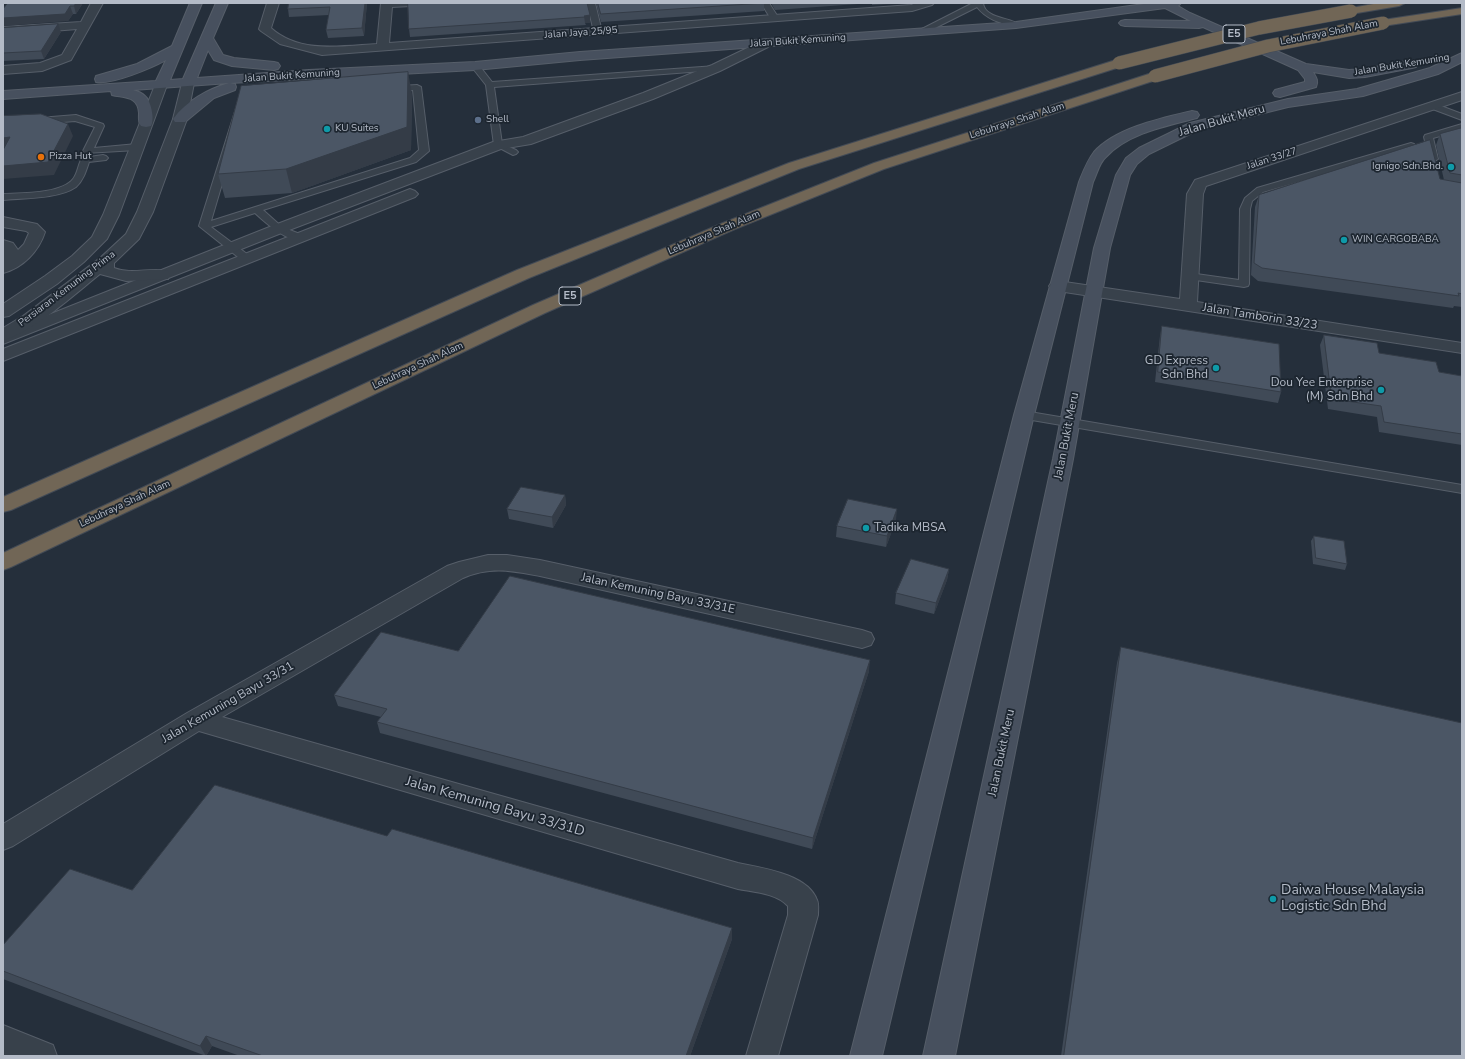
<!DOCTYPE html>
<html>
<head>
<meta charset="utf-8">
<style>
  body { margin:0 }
  #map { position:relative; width:1465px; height:1059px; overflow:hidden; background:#252f3b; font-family:"Nunito Sans",sans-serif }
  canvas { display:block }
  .frame { position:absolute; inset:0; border:4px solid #b4bbc7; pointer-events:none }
</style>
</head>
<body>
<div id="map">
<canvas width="1465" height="1059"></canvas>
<div class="frame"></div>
</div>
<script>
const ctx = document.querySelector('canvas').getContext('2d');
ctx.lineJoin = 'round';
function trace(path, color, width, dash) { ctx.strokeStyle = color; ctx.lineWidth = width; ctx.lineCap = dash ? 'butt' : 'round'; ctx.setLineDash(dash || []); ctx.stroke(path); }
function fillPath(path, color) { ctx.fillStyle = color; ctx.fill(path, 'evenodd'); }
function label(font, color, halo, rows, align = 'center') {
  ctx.font = font + ' "Nunito Sans",sans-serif'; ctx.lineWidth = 3.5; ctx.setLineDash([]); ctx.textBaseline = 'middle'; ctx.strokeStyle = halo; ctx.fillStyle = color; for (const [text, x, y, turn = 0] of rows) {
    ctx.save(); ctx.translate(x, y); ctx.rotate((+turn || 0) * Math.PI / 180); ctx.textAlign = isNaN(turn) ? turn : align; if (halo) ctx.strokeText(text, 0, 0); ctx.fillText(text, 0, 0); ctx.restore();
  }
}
const service = new Path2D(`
  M587 3H595L602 32 601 34H595L594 32Z
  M761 3H769L778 17 777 19H771Z
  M973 3H983C985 19 1010 17 1020 25L1016 27C1001 23 987 20 977 7L923 34H917L916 32Z
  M472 64H478L492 82 716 66 720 68 716 70 494 87 502 144 516 150 518 152 516 154 513 155 494 145 486 85 471 66Z
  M417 85 421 87 429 151 416 162 263 210 282 227 305 236 306 238 305 240C289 244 266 223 255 213L211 227 251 257 252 259 251 261H243L199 226 239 99 272 93ZM413 90 419 150 410 158 211 221 246 103 272 99Z
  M1433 103 1462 114V120L1430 108 1429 106 1430 104Z
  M76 115 103 124 104 126 94 148 137 144 142 147 137 150 85 153 83 151 95 127 75 121 3 127V121Z
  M1462 124V130L1433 138 1438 159 1433 162 1430 161 1424 137 1425 135Z
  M1411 143 1414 144 1415 146 1414 148 1263 192 1252 201 1250 209 1249 284 1248 286 1244 287 1189 279 1184 276 1189 273 1239 280 1240 209 1245 198 1257 188Z
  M103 155 106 156 108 158 106 160 89 162C86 171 83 181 76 187 59 199 23 198 3 200V194C21 193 61 194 73 179 78 173 78 164 82 158Z
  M1024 411 1462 485V493L1020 418 1018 415 1020 412Z`);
const minor = new Path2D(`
  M91 3H103L71 60 42 71 3 74V66L40 63 62 55 77 29 3 35V27L81 22Z
  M267 3H279L271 28C300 54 342 46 377 44L381 3H417L411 6 392 7 389 43 911 5 916 3H934L932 5 912 11 322 55 280 44 261 31 259 29Z
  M764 40 768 41 770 44 768 47 720 71 653 99 531 144 501 149 284 232 3 344V333L272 226 493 142 523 137 643 93 712 65Z
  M1462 92V100L1206 186 1203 194 1197 302 1462 343V353L1058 291 1052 290 1049 286 1052 282 1058 281 1180 299 1187 194 1195 180Z
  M410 189 415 191 418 194 415 197 3 361V349Z
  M3 217 37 224 45 232C39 251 23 268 3 273V240L13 243 18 250 24 244 29 233 26 231 3 227Z
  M488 555H507L540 560 862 630 871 633 874 639 871 645 862 648 540 576C512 571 491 566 463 578L222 717 738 863C762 868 808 874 817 900 819 904 818 910 818 915L778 1056H746L788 915V906C776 893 754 892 738 889L199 731 13 846 3 850V824L187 713 447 566 459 562Z
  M3 1025 53 1045 57 1056H3Z`);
const tertiary = new Path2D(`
  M188 79 193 80 194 83 187 119 153 212 139 239 114 263V268C132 275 150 267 168 271L170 275 168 279 126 281 100 274C76 293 31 334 3 340V328L23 316 100 258 126 234 137 212 173 119 182 83 183 80Z
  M161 81 166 82 167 85 119 215 107 239 84 262 57 284 9 316 3 317V304L45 276 72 256 92 237 103 215 155 85 156 82Z`);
const secondary = new Path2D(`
  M190 3H202L170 80 183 79 216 3H228L213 38 223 55 234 58 274 62 278 63 280 66 278 69 274 70 232 66 214 60 208 50 197 78 309 70 475 62 580 52 1016 22 1151 3H1181L1178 6 1190 13 1306 64 1349 70 1365 69 1412 60 1416 61 1418 64 1416 67 1412 68 1365 77 1349 78 1313 72C1316 77 1319 81 1316 87L1280 97 1275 96 1273 93 1275 90 1305 82V79L1298 70 1203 27 1199 28 1125 26 1121 25 1119 23 1121 21 1125 20 1191 21 1165 8 1016 28 580 60 475 70 230 83 235 84 236 87 235 90 214 98 185 122H175L173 119C186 101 208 89 229 83L133 90C137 91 142 93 145 96 151 101 155 119 151 126L146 127 141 126C138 122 139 118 139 113 138 96 125 98 112 95L111 91 3 99V91L156 81 166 60C152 68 111 85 96 82L95 79 96 76 137 64 172 46Z
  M1462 53V62L1438 74 1363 96 1288 107 1200 129 1149 154 1137 164 1130 175 1110 248 1073 459 955 1056H923L1053 459 1094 248 1116 175 1126 158 1139 148 1190 123 1288 99 1357 89 1430 68Z
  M1192 111 1197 112 1199 115 1197 118C1167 126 1128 133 1106 157 1099 163 1097 174 1093 182L1034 415 882 1056H850L1014 415 1079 182C1083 172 1087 161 1094 152 1115 128 1162 118 1192 111Z`);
const motorway = new Path2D(`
  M1379 3H1405L1399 6 1351 14 1347 13 1345 11 1347 9 1351 8Z
  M1462 8V14L1383 26 1379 25 1377 23 1379 21 1383 20Z
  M1119 59 1123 60 1125 63 1123 66 799 169 529 278 11 510 3 512V497L517 270 789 163Z
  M1155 72 1159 73 1161 76 1159 79 884 169 735 229 545 313 11 567 3 570V553L533 305 723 223 874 163Z`);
trace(service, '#565e69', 2);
trace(minor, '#565e69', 2);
trace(tertiary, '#565e69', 2);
trace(secondary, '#565e69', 2);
trace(motorway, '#434b56', 2);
fillPath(service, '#38414b');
fillPath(minor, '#38414b');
fillPath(tertiary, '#38414b');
fillPath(secondary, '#47505e');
fillPath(motorway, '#716656');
const motorwayBridge = new Path2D(`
  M1119 63 1259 28 1351 11
  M1155 76 1268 46 1383 23`);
trace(motorwayBridge, '#434b56', 14, []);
trace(motorwayBridge, '#716656', 13);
fillPath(new Path2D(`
  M83 3 76 14H73L68 21 3 9Z
  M289 3H367L364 36 328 38 326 30 329 15 289 17 288 9Z
  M587 3 590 23H585L586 25 410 37 409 29Z
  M596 3H764V11L601 22Z
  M771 3H904L872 5V3L775 10Z
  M3 28 61 32 44 59 3 61Z
  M412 94 411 150 292 193 225 198 218 174Z
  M1462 128V307L1454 306 1453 308 1258 281 1251 275 1255 207 1259 195 1440 179 1444 180 1436 145 1440 134Z
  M1162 326 1281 392 1278 403 1155 382 1160 336Z
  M1324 335 1439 372 1462 376V445L1379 432 1377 417 1328 409 1320 345Z
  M565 495 566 505 553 528 509 519 507 509Z
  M896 520 886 547 836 537 837 526Z
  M1314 536 1347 564 1345 570 1313 564 1311 541Z
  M949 569 947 580 934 614 895 604 896 593Z
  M1121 647 1462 1056H1061L1117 663Z
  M458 651 869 671 812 849 380 733 377 722 381 717 338 706 334 695Z
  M132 890 732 939 690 1056H240L212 1046 206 1056 3 979V945Z`), '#404a57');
fillPath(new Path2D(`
  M76 3H83L76 14 74 6Z
  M365 3H367L364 36 362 28Z
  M70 6 73 14 68 21 3 26V18Z
  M590 15V23H585L584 16Z
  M58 24 61 32 44 59 41 51Z
  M408 72 412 94 411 150 292 193 286 169Z
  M68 124 73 136 54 175 3 179V166Z
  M10 137 3 151V138Z
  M565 495 566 505 553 528 552 517Z
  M897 509 896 520 886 547 887 536Z
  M949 569 947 580 934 614 936 603Z
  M870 660 869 671 812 849 813 838Z
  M732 928V939L690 1056H686Z
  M206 1036 212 1046 206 1056 200 1046Z`), '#343c47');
const building = new Path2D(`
  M8 3H76L74 6H70L65 14 3 18V9Z
  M289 3H365L362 28 326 30 330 7 288 9Z
  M408 3H587L590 15 584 16 585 17 409 29Z
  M598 3H764L601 14Z
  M58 24 41 51 3 53V28Z
  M408 72 407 127 286 169 218 174 241 86Z
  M41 114 68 124 48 162 3 166V150L10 137 3 138V116Z
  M1462 128V175L1450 173 1440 134Z
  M1430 140 1440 179 1462 183V294L1458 293 1459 296 1262 268 1254 263 1259 195Z
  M1162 326 1279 344 1281 392 1158 372Z
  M1324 335 1377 343 1379 353 1436 362 1439 372 1462 376V434L1384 422 1381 406 1332 399Z
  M521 487 565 495 552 517 507 509Z
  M848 499 897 509 887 536 837 526Z
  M1314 536 1344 541 1347 564 1316 558Z
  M911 559 949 569 936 603 896 593Z
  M510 576 870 660 813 838 377 722 387 709 334 695 381 632 458 651Z
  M1121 647 1462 723V1056H1064Z
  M215 785 387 836 392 829 732 928 686 1056H263L206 1036 200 1046 3 971V945L70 869 132 890Z`);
fillPath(building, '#4b5665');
trace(building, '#343c47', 1);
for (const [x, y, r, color] of [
  [478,120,4,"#5c6f8a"],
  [327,129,4,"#0f9aa8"],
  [41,157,4,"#e8710a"],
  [1451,167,4,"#0f9aa8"],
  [1344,240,4,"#0f9aa8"],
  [1216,368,4,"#0f9aa8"],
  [1381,390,4,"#0f9aa8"],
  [866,528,4,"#0f9aa8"],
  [1273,899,4,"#0f9aa8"]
]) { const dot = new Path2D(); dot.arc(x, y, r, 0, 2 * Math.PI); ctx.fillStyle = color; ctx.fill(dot); trace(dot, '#1d2630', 1.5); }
label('10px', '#b4bbc7', '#1d2630', [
  ["Jalan Jaya 25/95",581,33,-4],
  ["Lebuhraya Shah Alam",1329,33,-11],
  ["Jalan Bukit Kemuning",798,41,-4],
  ["Jalan Bukit Kemuning",1402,65,-9],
  ["Jalan Bukit Kemuning",292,76,-4],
  ["Lebuhraya Shah Alam",1017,121,-18],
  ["Jalan 33/27",1272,159,-18],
  ["Lebuhraya Shah Alam",714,233,-23],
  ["Persiaran Kemuning Prima",67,289,-37],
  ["Lebuhraya Shah Alam",418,366,-25],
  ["Lebuhraya Shah Alam",125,504,-25]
]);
label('10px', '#b4bbc7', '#1d2630', [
  ["Shell",486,120],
  ["KU Suites",335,129],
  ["Pizza Hut",49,157],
  ["Ignigo Sdn.Bhd.",1443,167,"right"],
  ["WIN CARGOBABA",1352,240]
], 'left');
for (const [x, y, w] of [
  [1234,34,22],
  [570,296,22]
]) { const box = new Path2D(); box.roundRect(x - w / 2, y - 9, w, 18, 3); ctx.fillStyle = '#1d2630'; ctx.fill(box); trace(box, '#b4bbc7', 1); }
label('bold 11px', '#b4bbc7', null, [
  ["E5",1234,34],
  ["E5",570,296]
]);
label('12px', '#b4bbc7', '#1d2630', [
  ["Jalan Bukit Meru",1222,121,-16],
  ["Jalan Tamborin 33/23",1260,317,9],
  ["Jalan Bukit Meru",1067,436,-79],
  ["Jalan Kemuning Bayu 33/31E",658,594,12],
  ["Jalan Kemuning Bayu 33/31",228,703,-30],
  ["Jalan Bukit Meru",1002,753,-78]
]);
label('12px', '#b4bbc7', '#1d2630', [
  ["GD Express",1208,361],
  ["Sdn Bhd",1208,375],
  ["Dou Yee Enterprise",1373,383],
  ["(M) Sdn Bhd",1373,397],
  ["Tadika MBSA",874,528,"left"]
], 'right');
label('14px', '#b4bbc7', '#1d2630', [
  ["Jalan Kemuning Bayu 33/31D",495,807,16]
]);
label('14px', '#b4bbc7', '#1d2630', [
  ["Daiwa House Malaysia",1281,891],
  ["Logistic Sdn Bhd",1281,907]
], 'left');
</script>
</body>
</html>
